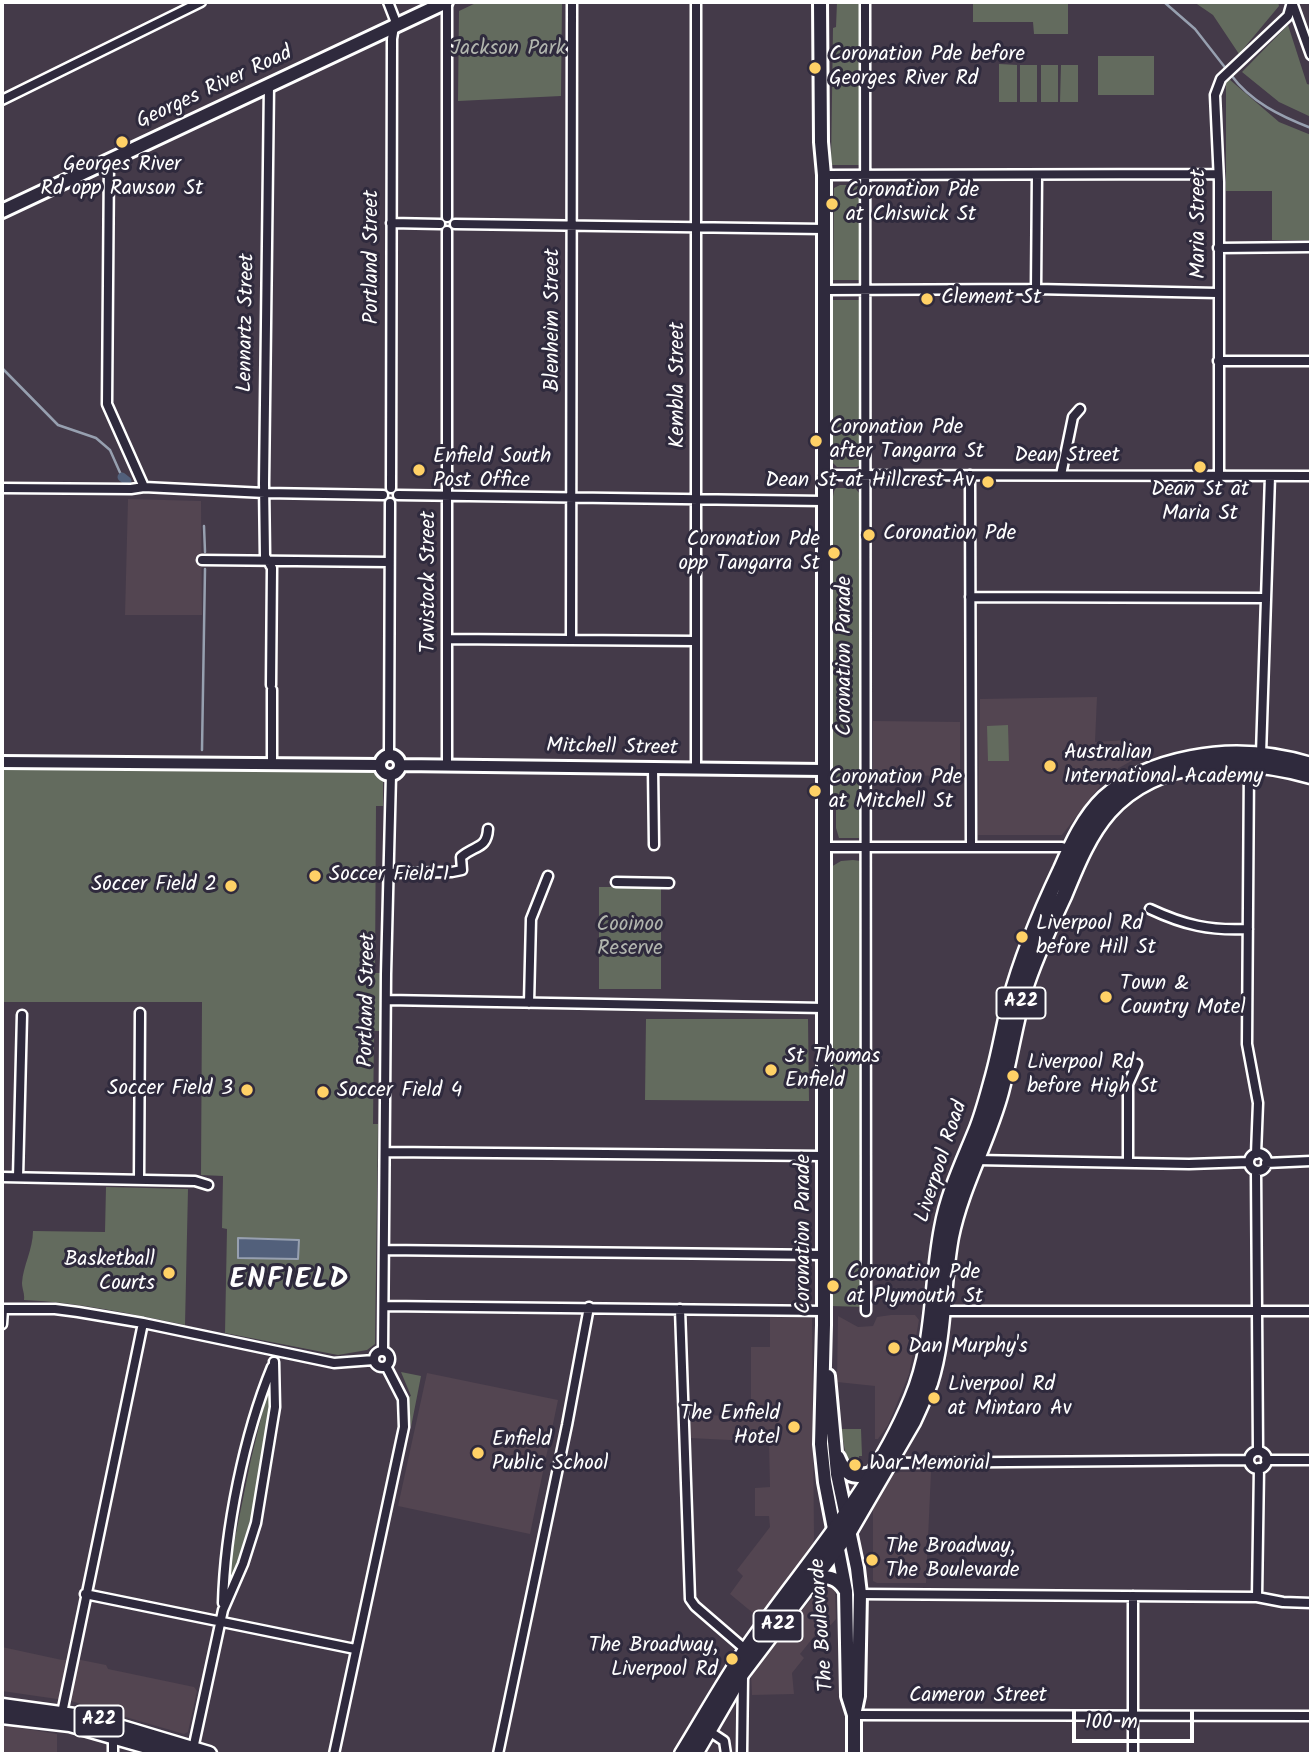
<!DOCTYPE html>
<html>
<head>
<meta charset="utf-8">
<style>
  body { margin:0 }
  #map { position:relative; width:1313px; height:1756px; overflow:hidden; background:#443a49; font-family:Kalam,sans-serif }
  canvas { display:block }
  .frame { position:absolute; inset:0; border:4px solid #fff; pointer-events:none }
  .scale { position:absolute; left:1072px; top:1711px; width:122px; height:32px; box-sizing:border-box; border:4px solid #fff; border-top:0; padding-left:9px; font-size:21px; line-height:24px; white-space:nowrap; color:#fff; -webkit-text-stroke:5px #2f2a3d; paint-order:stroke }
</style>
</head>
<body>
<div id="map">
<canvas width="1313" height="1756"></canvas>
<div class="frame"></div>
<div class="scale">100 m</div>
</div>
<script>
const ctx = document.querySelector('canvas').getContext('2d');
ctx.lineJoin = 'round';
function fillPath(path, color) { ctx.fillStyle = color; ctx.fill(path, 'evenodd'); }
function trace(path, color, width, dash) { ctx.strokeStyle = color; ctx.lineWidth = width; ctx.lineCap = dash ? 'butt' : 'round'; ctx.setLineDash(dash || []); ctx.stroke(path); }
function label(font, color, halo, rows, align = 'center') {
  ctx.font = font + ' Kalam,sans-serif'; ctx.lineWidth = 6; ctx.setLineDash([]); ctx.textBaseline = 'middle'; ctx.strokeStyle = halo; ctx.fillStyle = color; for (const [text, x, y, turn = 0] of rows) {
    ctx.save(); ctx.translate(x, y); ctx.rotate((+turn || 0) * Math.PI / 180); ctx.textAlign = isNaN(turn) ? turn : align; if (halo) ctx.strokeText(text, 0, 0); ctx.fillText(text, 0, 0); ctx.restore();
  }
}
fillPath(new Path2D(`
  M128 499 201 501 202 615H125Z
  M1097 697 1095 742 1127 740 1142 749 1133 760 1110 773 1062 835H978L980 699Z
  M873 721 960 722V776L873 775Z
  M891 1315H915L919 1320 909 1374 888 1425 878 1439H875V1386L837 1382 838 1316 858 1327 873 1326 877 1317Z
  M770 1317 812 1318 814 1537 813 1546 759 1618 730 1594 743 1576 737 1570 770 1527 769 1516H755V1488L770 1487 769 1442 690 1438 691 1415 751 1416V1347H770Z
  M427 1373 558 1400 530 1534 398 1506Z
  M900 1472H931L926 1583H877L873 1581V1508L894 1474Z
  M825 1582 835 1589 836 1619 821 1636 816 1634 800 1654 804 1658 792 1673 794 1694 752 1695 751 1674Z
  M2 1647 62 1660H81L106 1665 108 1669 194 1687 197 1691 188 1732 184 1734 71 1701 2 1691Z
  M2 1725 57 1734V1754H2Z`), '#534551');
fillPath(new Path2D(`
  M478 2H562L561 96 458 101 459 11Z
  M837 2H859L860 165H831L833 28 836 27Z
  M973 2H1068V34H1034L1033 22H973Z
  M1194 2H1278L1279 6 1239 54 1213 15Z
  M1288 25 1307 84 1311 85V117L1279 102 1242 72Z
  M1098 56H1154V95H1098Z
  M999 64 1017 65V102H999Z
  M1020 65H1037V102H1020Z
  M1041 65H1058V102H1041Z
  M1061 65H1078V102H1060Z
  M1229 79 1279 122 1311 135V240H1272V191H1226V82Z
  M860 185V280H833L834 188 840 185Z
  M831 300H860L862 464 857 467H837L831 461Z
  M836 488H855L860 494 861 833 859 838H839L836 828V799L832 794V502L834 491Z
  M1008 725 1009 761H988L987 726Z
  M2 766 374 771 383 779V806H376L375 973H380V1031H374L373 1124H378L375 1344 367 1350 338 1355 225 1333 227 1229 222 1228 223 1176 201 1175 202 1002H2Z
  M853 860 861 861 864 1307 831 1306 829 1035 831 867 841 861Z
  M599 887H661V989H599Z
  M646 1019H808L809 1101 645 1100Z
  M106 1187 188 1189 185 1325C131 1314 79 1302 24 1300 25 1294 22 1289 22 1283 23 1266 33 1249 33 1231L105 1232Z
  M401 1372 421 1376 411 1427 408 1397 411 1396Z
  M267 1394 272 1398 253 1512 229 1588V1568L251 1459Z
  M841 1429H861L862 1456H859C859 1463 860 1469 852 1471L848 1468Z`), '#636b5e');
const water = new Path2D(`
  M238 1238 299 1240 298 1259 238 1258Z`);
fillPath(water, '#52607b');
trace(water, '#97a0b0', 2);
trace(new Path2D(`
  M1164 2 1195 29 1227 70
  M1231 75C1251 102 1280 116 1311 128
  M2 368 58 425 96 438 110 450 122 477
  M204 526 205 552
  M202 750 205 569`), '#97a0b0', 2.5);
trace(new Path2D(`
  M122 477 127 481`), '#52607b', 9);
const street = new Path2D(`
  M388 2 395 20 392 39 391 488
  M447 2V217
  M865 2 866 1311
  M1292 2 1311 55
  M269 85 264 483 265 556 272 568 271 685
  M2 100 201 2
  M109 161 107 404 144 487
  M824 175 1218 174
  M391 223 440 224
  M455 224 824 229
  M1218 248 1311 247
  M1036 289 1037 175
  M824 290 1036 289 1217 293
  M1218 361H1311
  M823 475 1311 476
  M970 475 971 846
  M1061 475 1073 417 1080 409
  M1219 475V182L1215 95 1221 79 1288 16 1292 2
  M2 488 131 489 144 487 265 493 383 495
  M398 495 823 501
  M202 560 389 562
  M970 597 1266 598
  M447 639 695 641
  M571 639 572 2
  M272 690V764
  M1261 754 1270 476
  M389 755 390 503
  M447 765V231
  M1249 765 1247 1044 1258 1103 1256 1154
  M653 768 654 845
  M696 769V2
  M823 847H1062L1073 850
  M389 873 452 872 462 870 461 857C475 845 487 849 488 829
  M616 882 669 883
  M1150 909C1184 925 1210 931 1248 929
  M387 1000 824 1008
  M529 1003 531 919 548 876
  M386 1152 824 1156
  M1249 1162a9 9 0 1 1 18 0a9 9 0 1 1-18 0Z
  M976 1160 1189 1164 1249 1162
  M1128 1163V1084L1137 1064
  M1266 1163 1311 1161
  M1256 1171 1258 1451
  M2 1177 195 1181 208 1185
  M18 1177 22 1015
  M139 1180 140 1013
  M384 1250 824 1255
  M384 1306 824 1311
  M2 1309H55L78 1312 143 1323 334 1363 374 1360
  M680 1309 690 1599 695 1606 746 1650
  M943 1311H1311
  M2 1324 3 1309
  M374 1359a8 8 0 1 1 16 0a8 8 0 1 1-16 0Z
  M383 1351 386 974 391 775
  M1249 1460a9 9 0 1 1 18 0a9 9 0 1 1-18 0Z
  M1266 1460H1311
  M890 1463 1249 1460
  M85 1594 355 1649
  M860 1594 1257 1597 1283 1602 1311 1603
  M1133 1596V1754
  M1257 1597 1259 1468
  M223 1603C225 1530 244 1435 272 1367
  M62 1713 143 1323
  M854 1715 1311 1716
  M709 1731 724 1741 726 1754
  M193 1749 223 1610 243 1564 256 1523 275 1407 274 1362
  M113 1754V1736
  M334 1754 404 1427 403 1399 386 1366
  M498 1754 567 1425 589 1307
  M742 1754 743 1676`);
const secondary = new Path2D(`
  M380 765a10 10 0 1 1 20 0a10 10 0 1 1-20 0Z
  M2 762 380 765
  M400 765 823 770`);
const primary = new Path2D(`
  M820 2 821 142 824 175V1325L821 1444 825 1482 846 1591 848 1696 854 1715
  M2 211 446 2
  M828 1376 837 1474 857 1568 860 1594 858 1696 854 1715V1754
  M838 1457C846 1476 852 1479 871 1474
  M814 1579C828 1575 838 1578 845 1590`);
const highway = new Path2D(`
  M2 1706 89 1718 209 1754
  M2 1716 70 1724 175 1754
  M682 1754C703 1720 723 1684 746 1650 803 1567 873 1493 912 1398 935 1344 931 1285 942 1228 948 1194 963 1163 976 1131 983 1114 988 1094 993 1076 1000 1051 1004 1026 1010 1001 1022 955 1041 911 1061 869 1072 844 1084 817 1104 798 1128 776 1160 764 1191 758 1231 750 1272 753 1311 765
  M695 1754 742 1673 849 1532 913 1422C919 1409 925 1396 930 1383 945 1336 942 1285 951 1237 961 1187 988 1141 1001 1092 1010 1058 1015 1022 1025 989 1035 957 1050 926 1064 896 1076 867 1088 836 1109 812 1159 756 1244 757 1311 776`);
trace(street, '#fff', 13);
trace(secondary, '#fff', 16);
trace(primary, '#fff', 18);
trace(highway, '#fff', 19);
trace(street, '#2f2a3d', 8);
trace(secondary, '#2f2a3d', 10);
trace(primary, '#2f2a3d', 12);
trace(highway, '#2f2a3d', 14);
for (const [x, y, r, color] of [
  [815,68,7,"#ffd166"],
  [122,142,7,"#ffd166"],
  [832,204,7,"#ffd166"],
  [927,299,7,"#ffd166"],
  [816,441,7,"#ffd166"],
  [1200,467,7,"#ffd166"],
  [419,470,7,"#ffd166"],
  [988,482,7,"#ffd166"],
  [869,535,7,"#ffd166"],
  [834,553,7,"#ffd166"],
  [1050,766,7,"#ffd166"],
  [815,791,7,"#ffd166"],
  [315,876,7,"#ffd166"],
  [231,886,7,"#ffd166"],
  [1022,937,7,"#ffd166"],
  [1106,997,7,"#ffd166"],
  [771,1070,7,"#ffd166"],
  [1013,1076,7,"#ffd166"],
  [247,1090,7,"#ffd166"],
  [323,1092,7,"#ffd166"],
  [169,1273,7,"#ffd166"],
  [833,1286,7,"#ffd166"],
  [894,1348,7,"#ffd166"],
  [934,1398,7,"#ffd166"],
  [794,1427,7,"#ffd166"],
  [478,1453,7,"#ffd166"],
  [855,1465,7,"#ffd166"],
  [872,1560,7,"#ffd166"],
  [732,1659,7,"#ffd166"]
]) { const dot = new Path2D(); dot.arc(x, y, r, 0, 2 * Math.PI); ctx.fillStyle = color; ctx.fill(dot); trace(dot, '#2f2a3d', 2.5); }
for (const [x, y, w] of [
  [1021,1003,49],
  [778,1626,49],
  [99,1721,49]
]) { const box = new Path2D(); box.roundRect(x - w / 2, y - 15.5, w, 31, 5); ctx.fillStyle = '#2f2a3d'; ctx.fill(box); trace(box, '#fff', 2); }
label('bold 19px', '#fff', null, [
  ["A22",1021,1003],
  ["A22",778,1626],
  ["A22",99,1721]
]);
label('21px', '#b1b5ae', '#2f2a3d', [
  ["Jackson Park",508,50],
  ["Cooinoo",630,926],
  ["Reserve",630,950]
]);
label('21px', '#fff', '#2f2a3d', [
  ["Coronation Pde before",829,56],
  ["Georges River Rd",829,80],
  ["Georges River",122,166,"center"],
  ["Rd opp Rawson St",122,190,"center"],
  ["Coronation Pde",846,192],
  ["at Chiswick St",846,216],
  ["Clement St",941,299],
  ["Coronation Pde",830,429],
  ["after Tangarra St",830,453],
  ["Enfield South",433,458],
  ["Post Office",433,482],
  ["Dean St at Hillcrest Av",974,482,"right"],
  ["Dean St at",1200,491,"center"],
  ["Maria St",1200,515,"center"],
  ["Coronation Pde",883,535],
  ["Coronation Pde",820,541,"right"],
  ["opp Tangarra St",820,565,"right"],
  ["Australian",1064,754],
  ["International Academy",1064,778],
  ["Coronation Pde",829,779],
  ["at Mitchell St",829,803],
  ["Soccer Field 1",329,876],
  ["Soccer Field 2",217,886,"right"],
  ["Liverpool Rd",1036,925],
  ["before Hill St",1036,949],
  ["Town &",1120,985],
  ["Country Motel",1120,1009],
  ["St Thomas",785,1058],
  ["Enfield",785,1082],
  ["Liverpool Rd",1027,1064],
  ["before High St",1027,1088],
  ["Soccer Field 3",233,1090,"right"],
  ["Soccer Field 4",337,1092],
  ["Basketball",155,1261,"right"],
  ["Courts",155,1285,"right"],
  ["Coronation Pde",847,1274],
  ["at Plymouth St",847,1298],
  ["Dan Murphy's",908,1348],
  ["Liverpool Rd",948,1386],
  ["at Mintaro Av",948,1410],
  ["The Enfield",780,1415,"right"],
  ["Hotel",780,1439,"right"],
  ["Enfield",492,1441],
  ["Public School",492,1465],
  ["War Memorial",869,1465],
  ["The Broadway,",886,1548],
  ["The Boulevarde",886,1572],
  ["The Broadway,",718,1647,"right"],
  ["Liverpool Rd",718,1671,"right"]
], 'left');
label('21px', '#fff', '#2f2a3d', [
  ["Georges River Road",215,89,-25],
  ["Maria Street",1200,224,-90],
  ["Portland Street",373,257,-90],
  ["Blenheim Street",554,320,-90],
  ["Lennartz Street",248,323,-89],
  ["Kembla Street",679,385,-90],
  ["Dean Street",1067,457],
  ["Tavistock Street",430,582,-90],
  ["Coronation Parade",846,656,-90],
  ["Mitchell Street",612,749,1],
  ["Portland Street",369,1000,-89],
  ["Liverpool Road",943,1162,-72],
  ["Coronation Parade",805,1234,-90],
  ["The Boulevarde",824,1625,-94],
  ["Cameron Street",978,1697]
]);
ctx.letterSpacing = '2px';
label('bold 28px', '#fff', '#2f2a3d', [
  ["ENFIELD",290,1282]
]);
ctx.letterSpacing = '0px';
</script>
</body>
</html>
